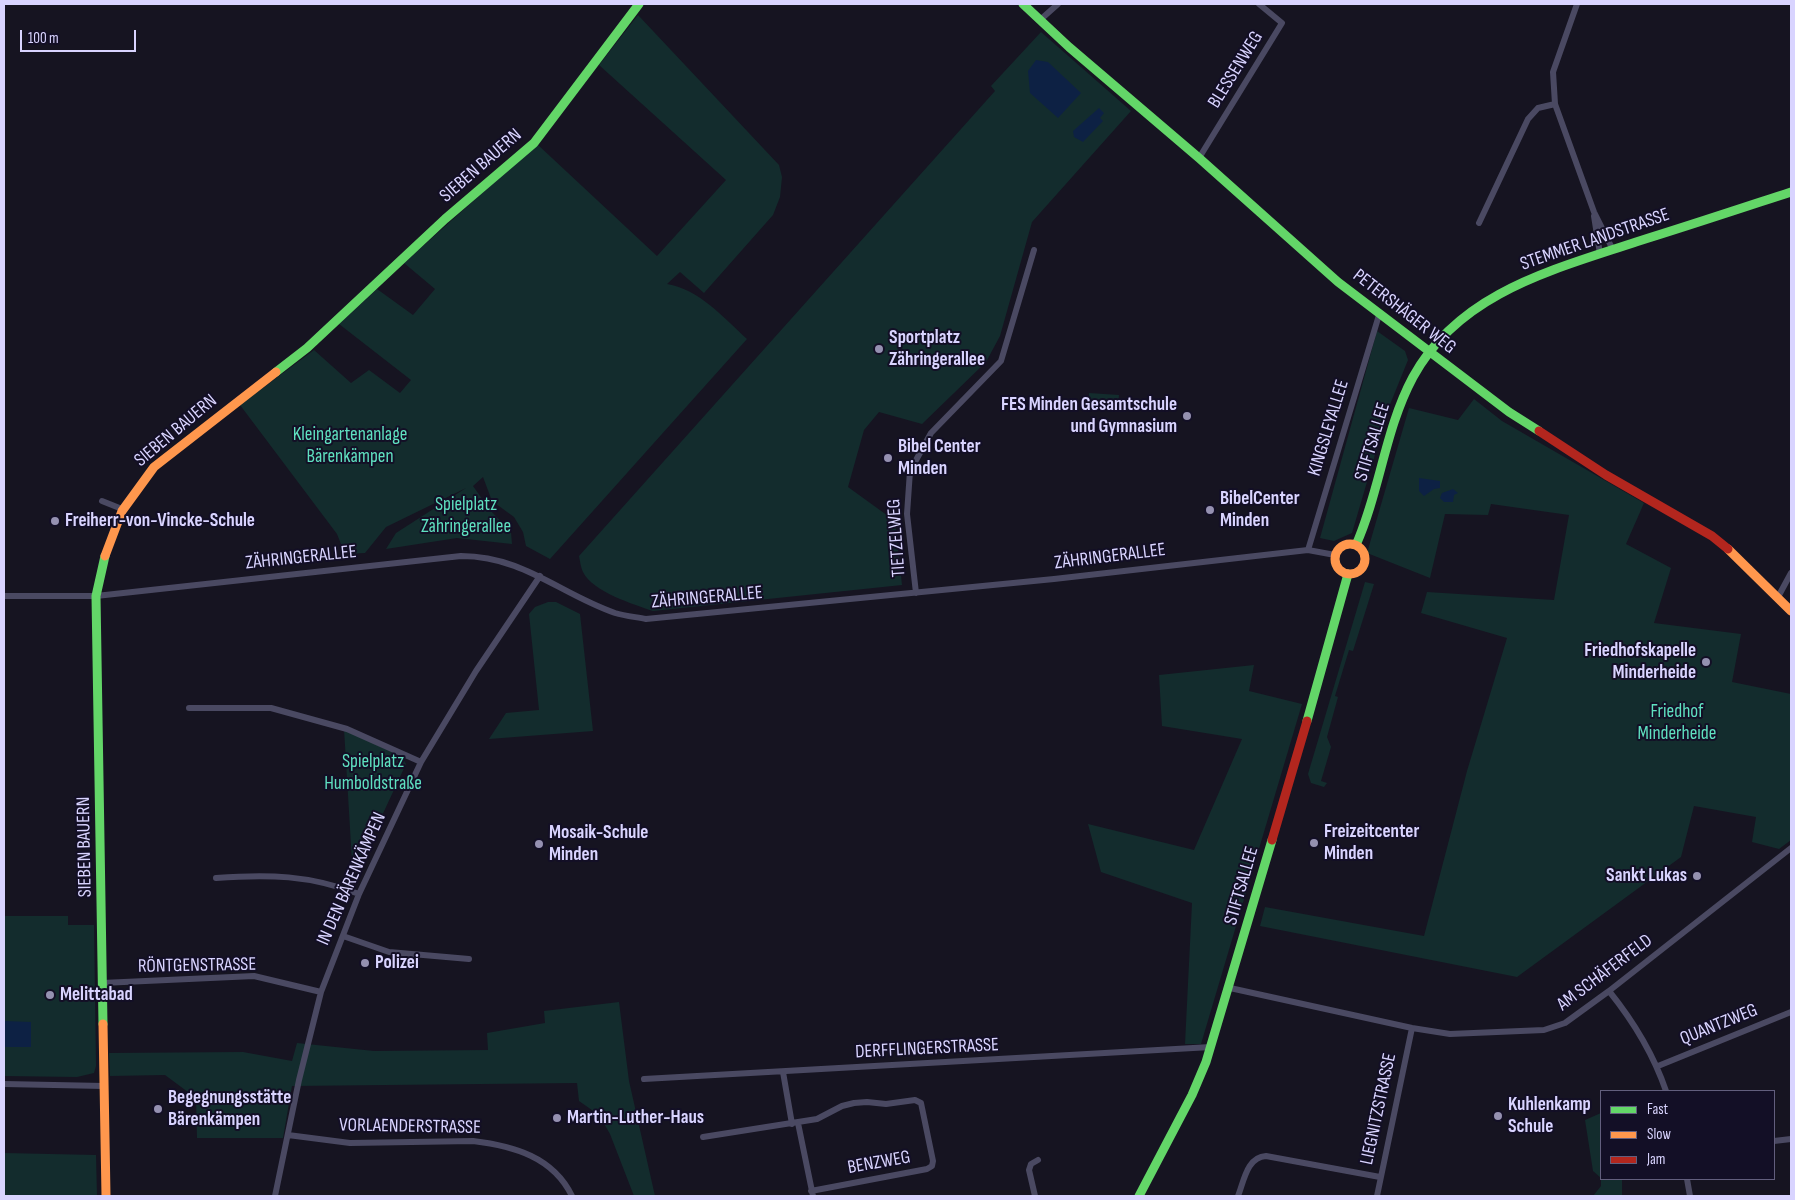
<!DOCTYPE html>
<html>
<head>
<meta charset="utf-8">
<style>
  body { margin:0 }
  #map { position:relative; width:1795px; height:1200px; overflow:hidden; background:#161421; font-family:"Sofia Sans Condensed",sans-serif }
  canvas { display:block }
  .frame { position:absolute; inset:0; border:5px solid #d9d4ff; pointer-events:none }
  .legend { position:absolute; left:1600px; top:1090px; width:175px; height:90px; box-sizing:border-box; background:#130f26; border:1px solid #625e7d; margin:0; padding:6px 9px; list-style:none; font-size:15px; color:#d9d4ff }
  .legend li { display:flex; align-items:center; gap:10px; height:25px }
  .legend b { width:25px; border:1px solid #625e7d }
  .scale { position:absolute; left:20px; top:30px; width:116px; height:22px; box-sizing:border-box; border:2px solid #d9d4ff; border-top:0; padding-left:6px; font-size:15px; line-height:18px; white-space:nowrap; color:#d9d4ff; -webkit-text-stroke:4px #130f26; paint-order:stroke }
</style>
</head>
<body>
<div id="map">
<canvas width="1795" height="1200"></canvas>
<div class="frame"></div>
<ul class="legend">
<li><b style="height:6px;background:#63d668"></b>Fast</li>
<li><b style="height:6px;background:#ff974d"></b>Slow</li>
<li><b style="height:6px;background:#b3261e"></b>Jam</li>
</ul>
<div class="scale">100 m</div>
</div>
<script>
const ctx = document.querySelector('canvas').getContext('2d');
ctx.lineJoin = 'round';
function fillPath(path, color) { ctx.fillStyle = color; ctx.fill(path, 'evenodd'); }
function trace(path, color, width, dash) { ctx.strokeStyle = color; ctx.lineWidth = width; ctx.lineCap = dash ? 'butt' : 'round'; ctx.setLineDash(dash || []); ctx.stroke(path); }
function label(font, color, halo, rows, align = 'center') {
  ctx.font = font + ' "Sofia Sans Condensed",sans-serif'; ctx.lineWidth = 4; ctx.setLineDash([]); ctx.textBaseline = 'middle'; ctx.strokeStyle = halo; ctx.fillStyle = color; for (const [text, x, y, turn = 0] of rows) {
    ctx.save(); ctx.translate(x, y); ctx.rotate((+turn || 0) * Math.PI / 180); ctx.textAlign = isNaN(turn) ? turn : align; if (halo) ctx.strokeText(text, 0, 0); ctx.fillText(text, 0, 0); ctx.restore();
  }
}
fillPath(new Path2D(`
  M638 15 779 165 782 177 780 197 773 215 704 293 680 272 667 284C699 289 724 318 747 339L550 559 526 546 523 532 514 517 492 501 483 477 473 486 490 510 511 532 512 544 457 538 386 549 396 533 466 488 386 527 365 553 345 554 337 534 240 405 314 350 351 383 369 370 400 393 411 380 339 324 377 289 413 315 435 289 404 263 537 144 657 256 726 180 599 65Z
  M1041 32 1131 111 1032 222 1000 336 986 362 922 424 879 412 864 430 848 487 895 521 902 585 653 611C633 604 593 592 583 572 581 568 580 561 579 556L995 91 991 86Z
  M1377 331 1405 351 1408 360 1389 407 1352 533 1334 541 1320 538Z
  M1089 393 1119 395 1118 407 1088 405Z
  M1474 399 1502 421 1644 503 1626 544 1671 568 1654 623 1741 634 1732 682 1791 694V840L1779 849 1752 842 1756 817 1694 806 1681 857 1517 977 1260 926 1265 907 1424 936 1467 771 1507 638 1421 613 1427 592 1554 600 1569 515 1491 504 1488 515 1445 514 1430 578 1367 553 1409 408 1458 420Z
  M1365 582 1374 584 1353 651 1349 650 1335 696 1338 697 1327 737 1331 747 1321 781 1327 783 1324 787 1311 783 1308 774Z
  M548 602H556L580 614 593 731 489 739 506 713 539 710 529 614 535 607Z
  M1254 665 1249 691 1302 704 1201 1044H1185L1192 903 1101 872 1088 824 1194 850 1242 739 1162 726 1159 675Z
  M344 729 402 757 406 764 353 878Z
  M4 916H68V925H94L96 1066 94 1073 77 1077 4 1076Z
  M619 1002 629 1081 655 1196H634L610 1134 599 1115 579 1101 577 1083 292 1086 283 1138H197L196 1098 165 1075 110 1076 109 1053 243 1052 292 1061 297 1043 374 1051 488 1050 487 1033 545 1023 544 1011Z
  M1601 1113V1179H1622V1196H1593L1601 1186V1178L1593 1171 1585 1120Z
  M4 1153 96 1155 97 1196H4Z`), '#132c2d');
fillPath(new Path2D(`
  M1036 60 1048 62 1081 93 1058 118 1030 93 1028 71Z
  M1099 108 1104 113 1100 118 1103 121 1083 142 1074 137 1073 131Z
  M1419 478 1440 481V488L1434 489 1424 496 1419 491Z
  M1453 489 1458 493 1454 495 1453 502H1444L1440 498 1442 493Z
  M4 1021 31 1022V1047H4Z`), '#0d2144');
trace(new Path2D(`
  M1577 4 1553 72 1555 104 1594 212 1613 250
  M1040 20 1058 4
  M1199 158 1282 23 1259 4
  M1594 216 1600 254
  M1479 223 1528 119 1538 108 1555 104
  M102 501 122 509
  M1308 550 1379 315
  M916 593 907 514 910 471 931 433 1001 361 1034 250
  M4 596H96L461 556C523 556 560 594 615 613 625 616 636 617 646 619L1054 579 1308 550 1335 555
  M1778 597 1791 573
  M189 708H271L347 729 421 762
  M216 878C268 874 310 875 359 894
  M343 936 389 952 469 959
  M102 983 254 976 321 992
  M1230 988 1412 1028 1450 1034 1544 1030 1565 1023 1609 991 1791 848
  M1609 991C1634 1022 1653 1053 1666 1091
  M1658 1066 1791 1012
  M783 1072 792 1124
  M644 1079 1211 1047
  M4 1084 104 1086
  M798 1123 813 1196
  M288 1135 350 1143 473 1141C514 1146 553 1157 572 1196
  M703 1137 817 1119 842 1106 854 1103 867 1102 886 1104 915 1100 921 1103 933 1161 932 1166 927 1169 811 1191
  M1774 1141 1791 1139
  M1687 1179 1690 1196
  M275 1196 299 1080 321 992 359 894 421 762 476 671 540 576
  M1035 1196 1029 1170 1031 1164 1038 1160
  M1238 1196C1244 1181 1247 1157 1266 1156L1380 1177
  M1377 1196 1412 1028`), '#4a4962', 6);
trace(new Path2D(`
  M1023 4 1069 47 1199 158 1338 282 1509 412 1539 431
  M276 372 307 348 445 219 534 143 639 4
  M1356 545C1380 491 1385 429 1413 377 1459 293 1552 270 1636 242 1688 226 1739 209 1791 192
  M1307 721 1348 574
  M103 1024 96 596 105 556
  M1139 1196 1192 1095 1206 1062 1272 840`), '#63d668', 9);
trace(new Path2D(`
  M1335 559a15 15 0 1 1 30 0a15 15 0 1 1-30 0Z
  M1728 549 1791 611
  M105 556 122 511 154 467 276 372
  M103 1024 106 1196`), '#ff974d', 9);
trace(new Path2D(`
  M1539 431 1606 475 1712 536 1728 549
  M1272 840 1307 721`), '#b3261e', 9);
for (const [x, y, r, color] of [
  [879,349,5,"#9591b1"],
  [1187,416,5,"#9591b1"],
  [888,458,5,"#9591b1"],
  [1210,510,5,"#9591b1"],
  [55,521,5,"#9591b1"],
  [1706,662,5,"#9591b1"],
  [1314,843,5,"#9591b1"],
  [539,844,5,"#9591b1"],
  [1697,876,5,"#9591b1"],
  [365,963,5,"#9591b1"],
  [50,995,5,"#9591b1"],
  [158,1109,5,"#9591b1"],
  [1498,1116,5,"#9591b1"],
  [557,1118,5,"#9591b1"]
]) { const dot = new Path2D(); dot.arc(x, y, r, 0, 2 * Math.PI); ctx.fillStyle = color; ctx.fill(dot); trace(dot, '#130f26', 2); }
label('19px', '#d9d4ff', '#130f26', [
  ["BLESSENWEG",1236,70,-58],
  ["SIEBEN BAUERN",481,166,-41],
  ["STEMMER LANDSTRASSE",1595,240,-19],
  ["PETERSHÄGER WEG",1404,312,38],
  ["KINGSLEYALLEE",1329,428,-73],
  ["SIEBEN BAUERN",176,431,-40],
  ["STIFTSALLEE",1373,442,-73],
  ["TIETZELWEG",897,538,-94],
  ["ZÄHRINGERALLEE",1110,557,-7],
  ["ZÄHRINGERALLEE",301,558,-6],
  ["ZÄHRINGERALLEE",707,598,-5],
  ["SIEBEN BAUERN",85,847,-91],
  ["IN DEN BÄRENKÄMPEN",352,879,-66],
  ["STIFTSALLEE",1242,886,-74],
  ["RÖNTGENSTRASSE",197,966,-1],
  ["AM SCHÄFERFELD",1605,973,-37],
  ["QUANTZWEG",1719,1025,-22],
  ["DERFFLINGERSTRASSE",927,1049,-3],
  ["LIEGNITZSTRASSE",1379,1109,-78],
  ["VORLAENDERSTRASSE",410,1127,1],
  ["BENZWEG",879,1163,-10]
]);
label('bold 19px', '#d9d4ff', '#130f26', [
  ["Sportplatz",889,338],
  ["Zähringerallee",889,360],
  ["FES Minden Gesamtschule",1177,405,"right"],
  ["und Gymnasium",1177,427,"right"],
  ["Bibel Center",898,447],
  ["Minden",898,469],
  ["BibelCenter",1220,499],
  ["Minden",1220,521],
  ["Freiherr-von-Vincke-Schule",65,521],
  ["Friedhofskapelle",1696,651,"right"],
  ["Minderheide",1696,673,"right"],
  ["Freizeitcenter",1324,832],
  ["Minden",1324,854],
  ["Mosaik-Schule",549,833],
  ["Minden",549,855],
  ["Sankt Lukas",1687,876,"right"],
  ["Polizei",375,963],
  ["Melittabad",60,995],
  ["Begegnungsstätte",168,1098],
  ["Bärenkämpen",168,1120],
  ["Kuhlenkamp",1508,1105],
  ["Schule",1508,1127],
  ["Martin-Luther-Haus",567,1118]
], 'left');
label('19px', '#5fe0c0', '#130f26', [
  ["Kleingartenanlage",350,435],
  ["Bärenkämpen",350,457],
  ["Spielplatz",466,505],
  ["Zähringerallee",466,527],
  ["Friedhof",1677,712],
  ["Minderheide",1677,734],
  ["Spielplatz",373,762],
  ["Humboldstraße",373,784]
]);
</script>
</body>
</html>
